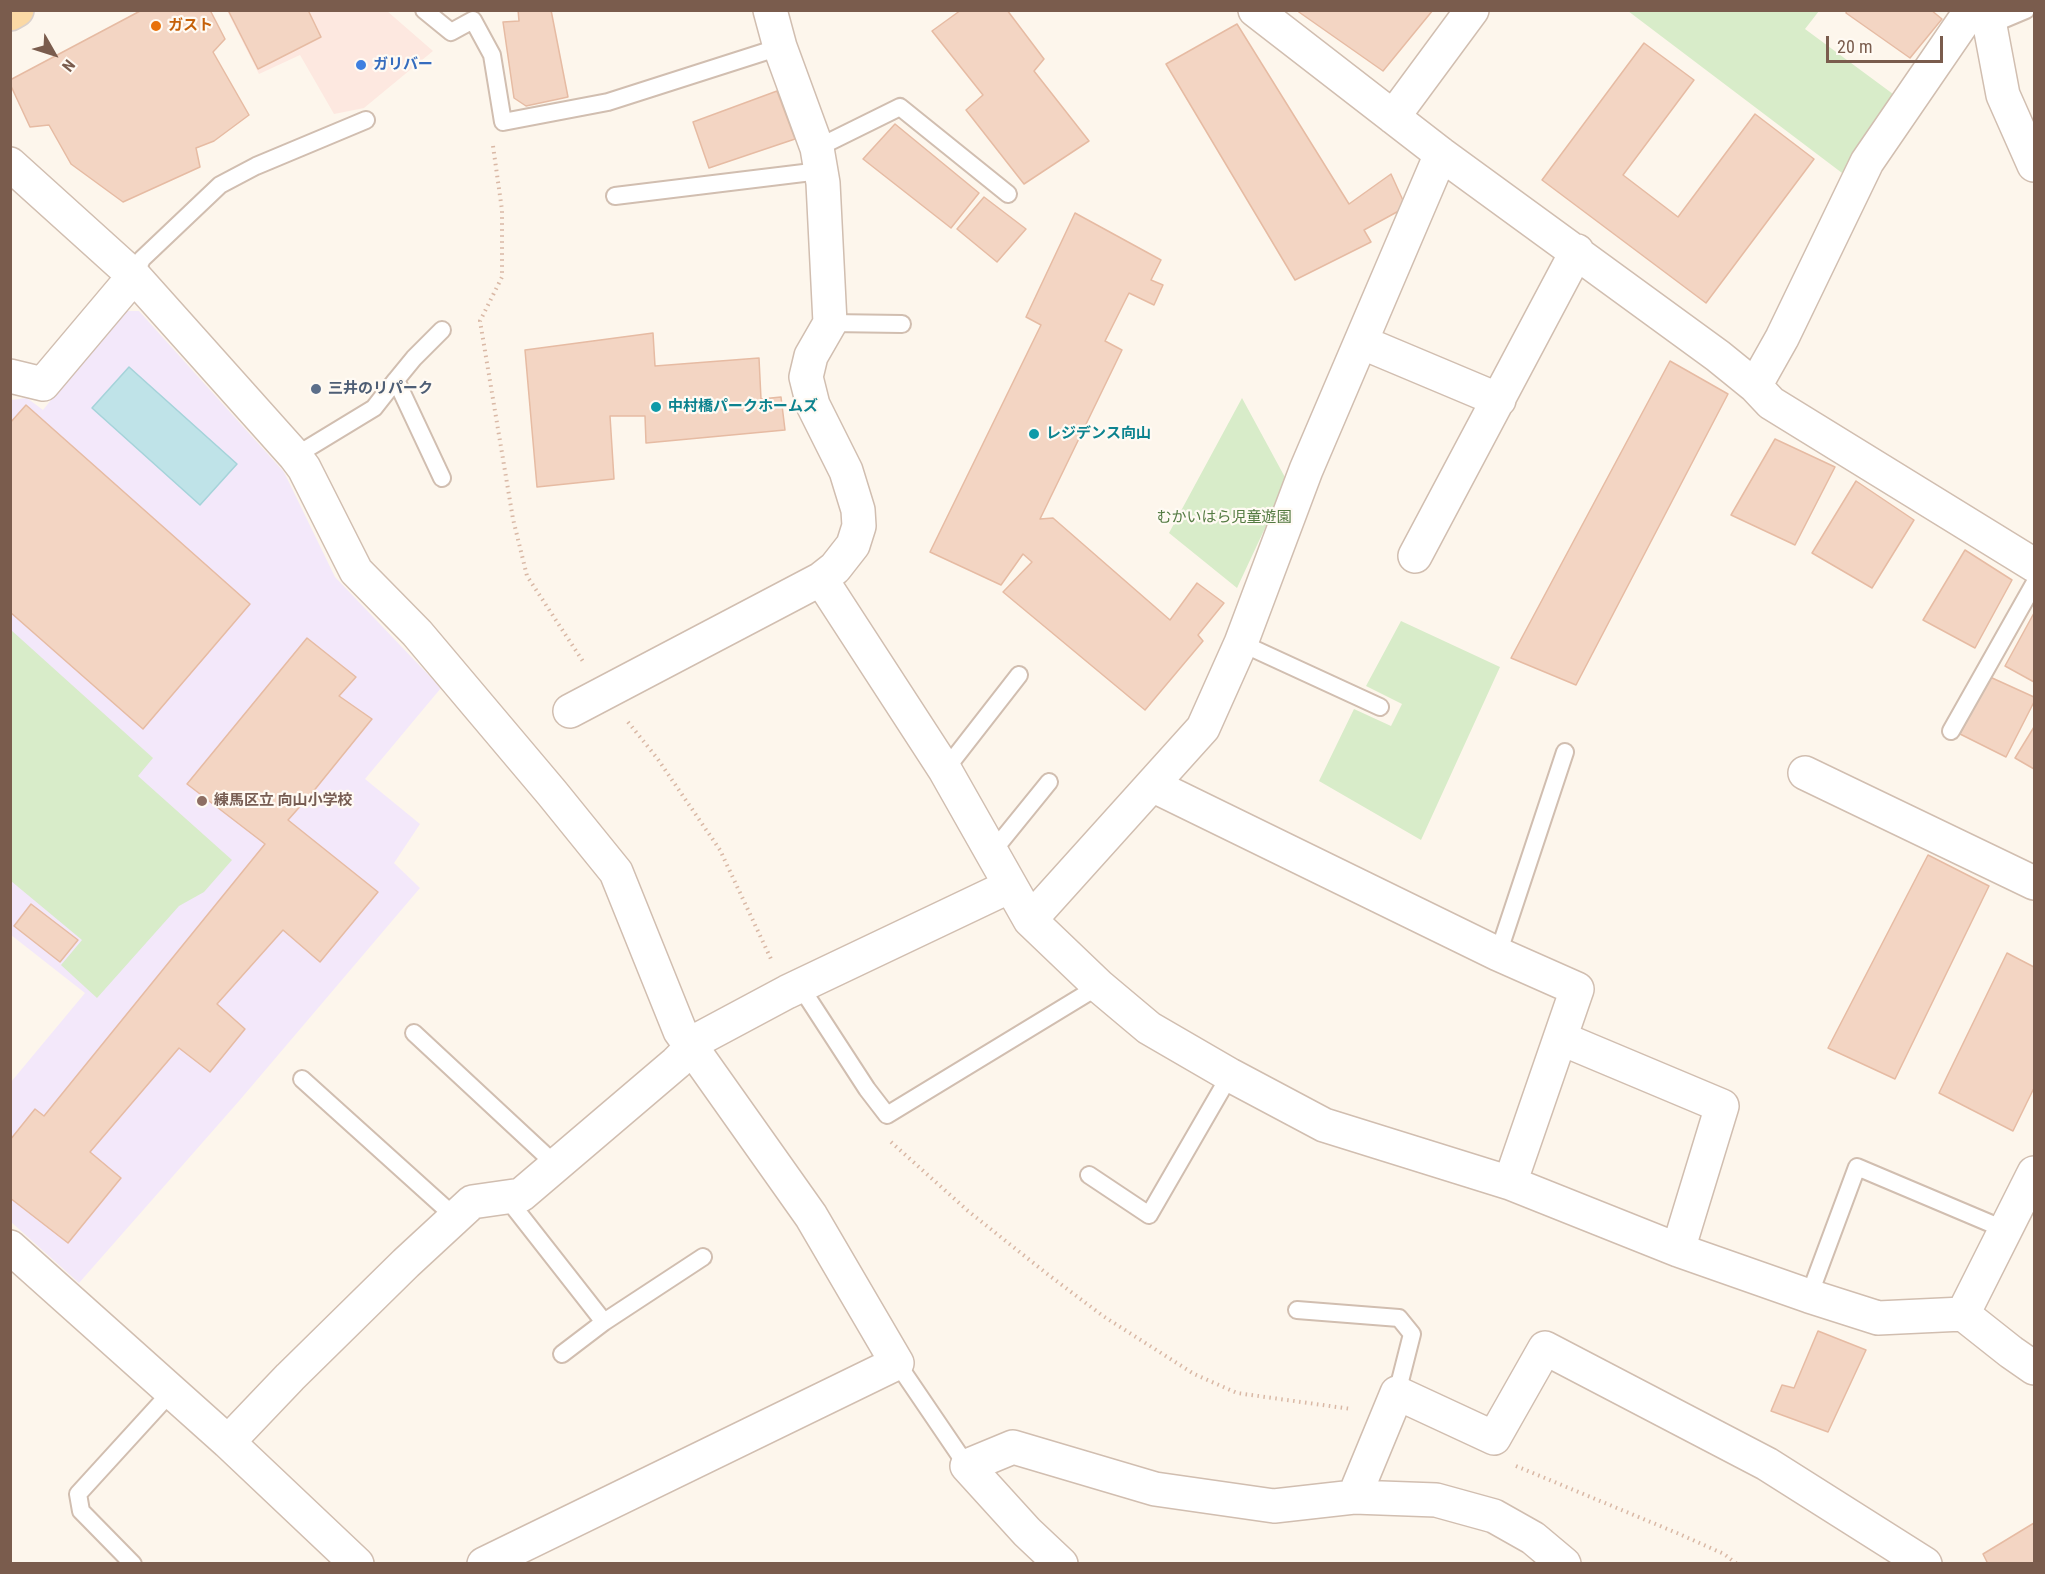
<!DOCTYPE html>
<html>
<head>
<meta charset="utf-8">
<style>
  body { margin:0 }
  #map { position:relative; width:2045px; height:1574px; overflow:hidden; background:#fdf6ec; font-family:"Roboto Condensed",sans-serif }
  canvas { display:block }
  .frame { position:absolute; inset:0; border:12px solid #7a5c4d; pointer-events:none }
  .north { position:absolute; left:24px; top:24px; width:60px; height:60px; -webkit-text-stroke:4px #fffaf3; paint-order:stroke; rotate:129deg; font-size:16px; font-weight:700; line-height:24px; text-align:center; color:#7a5c4d }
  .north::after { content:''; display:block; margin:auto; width:21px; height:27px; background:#7a5c4d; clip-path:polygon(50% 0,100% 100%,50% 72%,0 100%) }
  .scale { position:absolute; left:1826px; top:36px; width:117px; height:27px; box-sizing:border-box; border:3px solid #7a5c4d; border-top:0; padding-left:8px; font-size:18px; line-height:21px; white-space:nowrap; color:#7a5c4d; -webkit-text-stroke:4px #fffaf3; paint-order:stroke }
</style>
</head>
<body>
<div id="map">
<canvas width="2045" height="1574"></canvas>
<div class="frame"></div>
<div class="north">N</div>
<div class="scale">20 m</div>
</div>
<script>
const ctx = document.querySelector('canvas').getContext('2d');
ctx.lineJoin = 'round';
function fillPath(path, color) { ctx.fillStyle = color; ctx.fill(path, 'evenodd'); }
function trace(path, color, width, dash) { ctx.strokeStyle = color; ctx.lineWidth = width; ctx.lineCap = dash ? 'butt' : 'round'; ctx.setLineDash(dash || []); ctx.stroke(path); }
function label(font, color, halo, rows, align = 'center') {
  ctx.font = font + ' "Roboto Condensed","Noto Sans JP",sans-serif'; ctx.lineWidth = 4.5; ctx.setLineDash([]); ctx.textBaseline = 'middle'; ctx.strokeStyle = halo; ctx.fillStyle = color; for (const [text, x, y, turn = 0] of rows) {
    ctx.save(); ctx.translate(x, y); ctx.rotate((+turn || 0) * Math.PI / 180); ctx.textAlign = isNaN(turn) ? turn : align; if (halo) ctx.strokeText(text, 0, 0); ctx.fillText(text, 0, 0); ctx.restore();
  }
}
fillPath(new Path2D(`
  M227 11H387L433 51 364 108 334 114 300 55 259 74Z`), '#fde8e0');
fillPath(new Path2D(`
  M122 311H139L284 472 335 577 441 688 365 779 420 824 394 863 420 888 239 1101 79 1283 11 1222V1082L85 993 11 935V400L27 398 43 410Z`), '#f3e8fa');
fillPath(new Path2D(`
  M1628 11H1819L1805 29 1893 94 1865 136 1846 176Z
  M1242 398 1287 481 1237 588 1169 533Z
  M1401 621 1500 667 1421 840 1319 781 1354 709 1391 726 1402 704 1366 686Z
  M11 630 153 758 138 776 232 860 204 892 179 906 97 998 61 965 82 940 11 881Z`), '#d8ecc9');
const water = new Path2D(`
  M129 367 237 464 200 505 92 408Z`);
fillPath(water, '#bfe3e8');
trace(water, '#a5d3da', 1.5);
const building = new Path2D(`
  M142 10H210L225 39 213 52 249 115 214 141 196 148 200 167 123 202 71 164 49 125 30 127 10 84V80Z
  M228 10H308L321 37 258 69Z
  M518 10H551L568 97 526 106 514 98 503 22 519 21Z
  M961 10H1007L1044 59 1034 71 1089 141 1024 184 966 110 983 95 932 31Z
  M1296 10H1433L1383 71Z
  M1847 10H1931L1942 19 1910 58 1846 13Z
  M1237 24 1349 204 1391 174 1406 207 1364 230 1371 242 1295 280 1166 64Z
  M1644 43 1694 80 1623 175 1678 217 1755 114 1814 159 1706 303 1542 180Z
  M777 91 795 139 709 168 693 122Z
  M895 124 979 193 951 228 863 159Z
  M984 197 1026 229 997 262 957 229Z
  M1075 213 1161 260 1151 280 1163 285 1154 305 1129 293 1105 341 1122 350 1040 519 1053 518 1170 620 1197 583 1224 603 1198 635 1203 641 1145 710 1003 592 1032 562 1023 554 1001 585 930 552 1041 325 1026 317Z
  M653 333 655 366 759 358 761 399 781 397 785 430 646 443 645 416H610L614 479 537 487 525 350Z
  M1670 361 1728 394 1576 685 1511 658Z
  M26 405 250 604 143 729 10 612V423Z
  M1775 439 1835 467 1795 545 1731 515Z
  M1856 481 1914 520 1872 588 1812 553Z
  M1965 550 2012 580 1975 648 1923 620Z
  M2034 613V682L2005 666Z
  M307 638 356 677 339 696 372 719 312 793 288 820 378 892 320 962 283 930 217 1004 245 1029 210 1072 179 1048 90 1152 121 1178 68 1243 10 1198V1140L35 1109 44 1116 265 844 187 784Z
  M1990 677 2034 697V702L2006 757 1960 734Z
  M2034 727V769L2015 758Z
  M1928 855 1989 886 1895 1079 1828 1048Z
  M31 904 78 940 60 962 14 926Z
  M2007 953 2034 967V1088L2013 1131 1939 1093Z
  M1818 1331 1866 1350 1828 1432 1771 1411 1782 1385 1794 1388Z
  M2034 1523V1564H1988L1983 1554Z`);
fillPath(building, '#f3d5c3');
trace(building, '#e6bba3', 1.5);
const service = new Path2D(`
  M424 10 451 32 473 20 492 55 503 122 608 102 780 47
  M1988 26 2026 10
  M817 148 900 107 1008 194
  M615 196 820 171
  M134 276 142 259 220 185 256 166 366 120
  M830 323 902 324
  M442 330 414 358 396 380 442 478
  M295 456 374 408 396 380
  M1241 643 1380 707
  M1951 731 2034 584
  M945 770 1019 675
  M993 851 1049 782
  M1498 954 1565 752
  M800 986 867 1089 887 1115 1099 986
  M414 1033 556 1165
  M302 1079 455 1217
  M1089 1175 1149 1215 1230 1075
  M506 1197 604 1322
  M1809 1296 1857 1167 2006 1230
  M1297 1310 1399 1318 1412 1334 1397 1393
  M562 1354 604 1322 703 1257
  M897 1363 967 1466
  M133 1564 81 1511 78 1494 172 1391`);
const minor = new Path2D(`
  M1255 10 1441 154 1718 356 1755 386 1771 403 2034 565
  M1987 10 2003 95 2034 165
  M1393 117 1472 10
  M10 164 134 276 295 456 304 468 356 571 417 633 552 793 616 872 680 1031 811 1216 897 1363 484 1564
  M1361 342 1499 400
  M10 376 43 384 134 276
  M1755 386 1782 338 1867 162 1963 22 1980 10
  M1415 556 1577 251
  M821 579 945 770 1030 920 1099 986 1149 1028 1230 1075 1324 1125 1510 1183 1678 1250 1809 1296 1878 1318 1963 1314 2011 1352 2034 1368
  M570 711 821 579 835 568 853 545 859 526 858 510 846 471 813 405 806 377 811 356 830 323 823 183 817 148 780 47 770 10
  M1805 773 2034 883
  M1152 785 1498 954 1577 989 1510 1183
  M1030 920 1203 728 1241 643 1306 470 1441 154
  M1560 1038 1722 1106 1678 1250
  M10 1247 228 1442 357 1564
  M1963 1314 2034 1173
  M228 1442 290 1377 406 1263 472 1202 521 1195 676 1063 701 1038 787 992 1010 886
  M1354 1497 1397 1393 1494 1438 1545 1348 1767 1464 1925 1564
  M1061 1564 1027 1532 967 1466 1013 1447 1155 1489 1274 1506 1354 1497 1436 1500 1494 1516 1533 1538 1564 1564`);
const primary = new Path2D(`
  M10 14 17 10`);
trace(service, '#d1beb0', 20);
trace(minor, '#d1beb0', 36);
trace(primary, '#dad1cd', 36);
trace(new Path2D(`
  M493 146 502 210V277L480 321 513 519 527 576 584 663
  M628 722 657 758 720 850 771 959
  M891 1142 968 1211 1046 1273 1103 1316 1194 1374 1237 1393 1351 1409
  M1516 1466 1677 1533 1724 1554 1737 1564`), '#d9b8a5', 4, [1.5, 4.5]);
trace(service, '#fff', 16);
trace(minor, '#fff', 33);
trace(primary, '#fbd9a5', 33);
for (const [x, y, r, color] of [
  [156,26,6,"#e8710a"],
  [361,65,6,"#3f7fe0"],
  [316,389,6,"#5c6f8a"],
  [656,407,6,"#0f9aa8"],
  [1034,434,6,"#0f9aa8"],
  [202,801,6,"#8d6e63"]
]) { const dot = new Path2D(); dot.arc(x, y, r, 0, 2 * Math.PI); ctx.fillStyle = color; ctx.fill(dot); trace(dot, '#fffaf3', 2); }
label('bold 15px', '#c56008', '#fffaf3', [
  ["ガスト",168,26]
], 'left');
label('bold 15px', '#366cbe', '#fffaf3', [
  ["ガリバー",373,65]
], 'left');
label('bold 15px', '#4e5e75', '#fffaf3', [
  ["三井のリパーク",328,389]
], 'left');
label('bold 15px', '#0d838f', '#fffaf3', [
  ["中村橋パークホームズ",668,407],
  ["レジデンス向山",1046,434]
], 'left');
label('15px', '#537a41', '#fffaf3', [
  ["むかいはら児童遊園",1224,518]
]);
label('bold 15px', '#785e54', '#fffaf3', [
  ["練馬区立 向山小学校",214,801]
], 'left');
</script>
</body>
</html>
